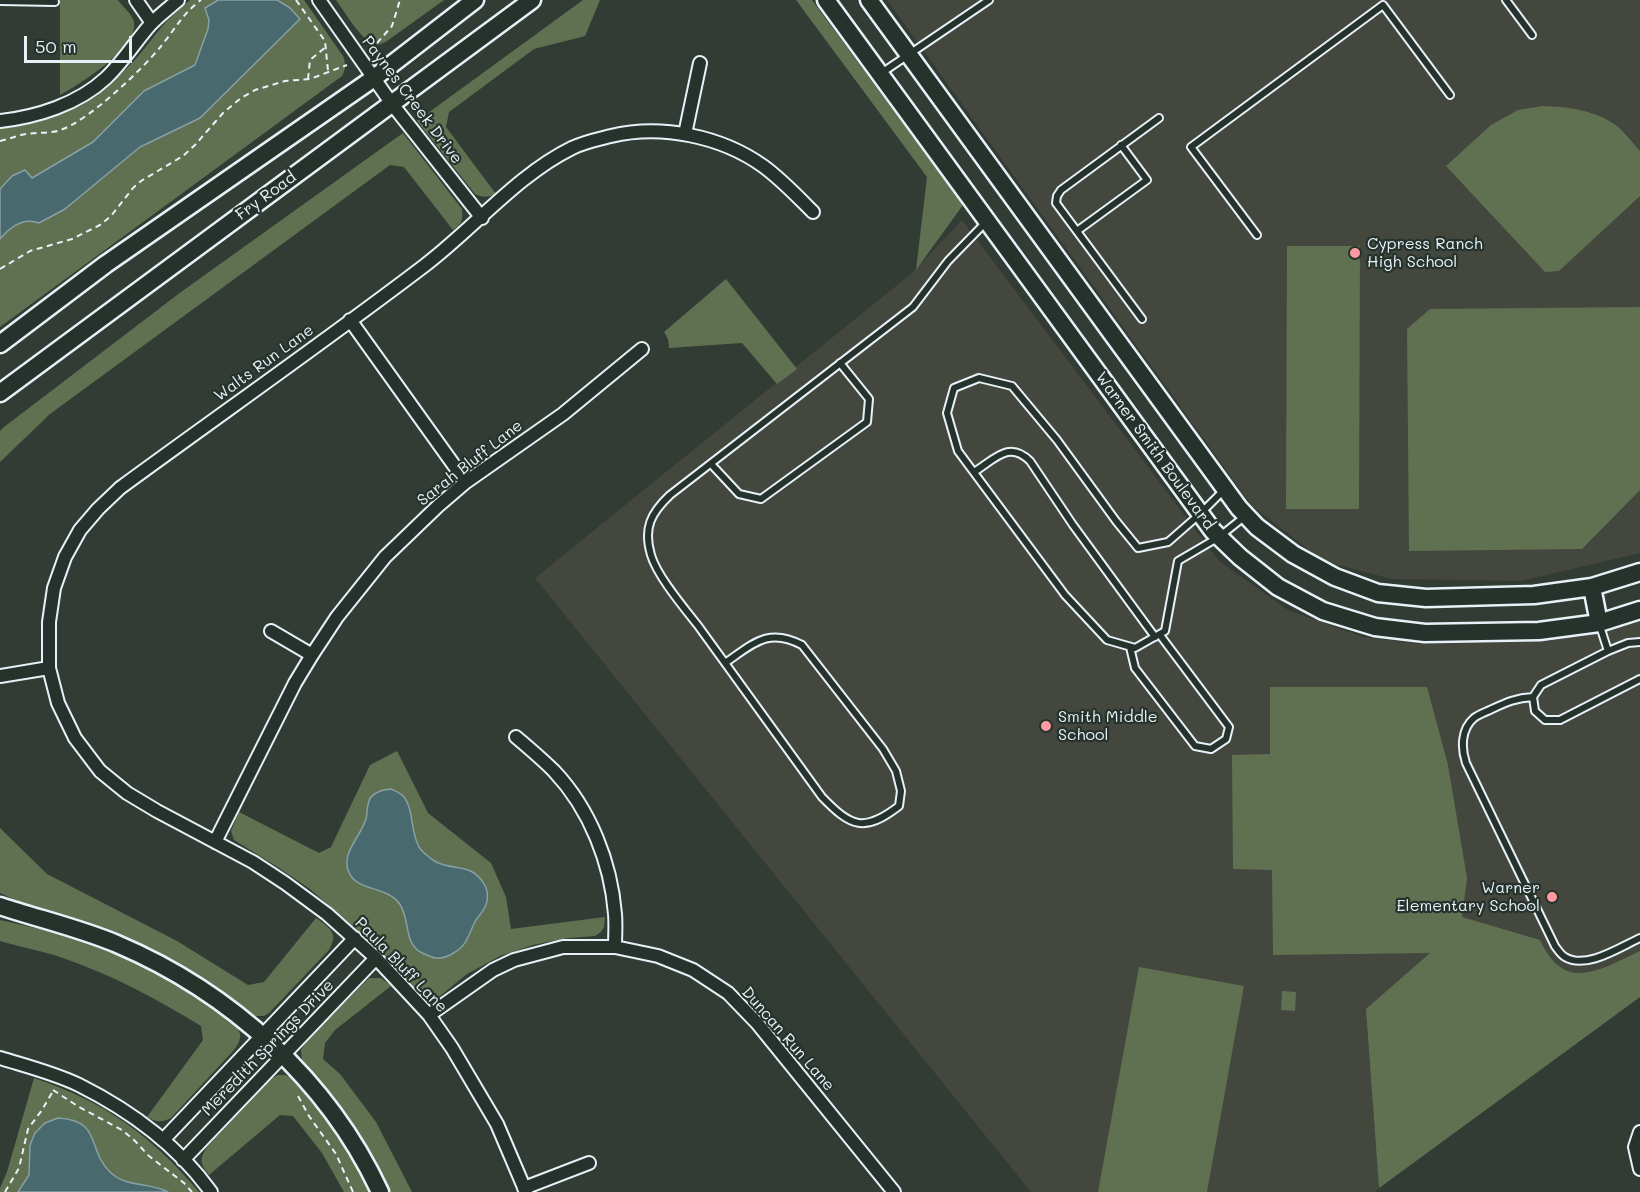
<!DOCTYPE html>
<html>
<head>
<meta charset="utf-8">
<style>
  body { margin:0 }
  #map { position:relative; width:1640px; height:1192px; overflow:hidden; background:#333c34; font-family:Mali,sans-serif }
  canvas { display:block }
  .scale { position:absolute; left:24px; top:36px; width:108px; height:27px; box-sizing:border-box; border:3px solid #e8f1f8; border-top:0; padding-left:8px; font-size:18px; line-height:21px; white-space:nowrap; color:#e8f1f8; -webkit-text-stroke:4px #26332d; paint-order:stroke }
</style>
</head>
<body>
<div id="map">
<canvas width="1640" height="1192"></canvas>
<div class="scale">50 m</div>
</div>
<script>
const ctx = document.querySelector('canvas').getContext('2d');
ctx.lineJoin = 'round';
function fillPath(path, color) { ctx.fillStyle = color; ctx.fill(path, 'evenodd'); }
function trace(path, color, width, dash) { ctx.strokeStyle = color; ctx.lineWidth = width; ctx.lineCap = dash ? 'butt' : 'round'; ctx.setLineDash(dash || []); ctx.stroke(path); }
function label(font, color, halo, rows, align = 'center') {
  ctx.font = font + ' Mali,sans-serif'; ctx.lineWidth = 4.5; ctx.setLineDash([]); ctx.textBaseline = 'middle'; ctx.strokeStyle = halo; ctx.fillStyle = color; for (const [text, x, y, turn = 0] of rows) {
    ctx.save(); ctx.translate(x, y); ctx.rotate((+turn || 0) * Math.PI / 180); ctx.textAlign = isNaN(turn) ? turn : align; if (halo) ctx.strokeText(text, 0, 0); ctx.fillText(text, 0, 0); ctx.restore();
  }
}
fillPath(new Path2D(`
  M887 0H1640V553L1521 581 1392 579 1323 561 1252 506Z
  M962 220 1219 561 1288 610 1363 637 1418 644 1551 641 1640 618V997L1374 1192H1031L535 578 912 273Z`), '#43473d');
fillPath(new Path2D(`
  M60 0H118C123 8 132 13 134 22 139 47 79 85 60 95Z
  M190 0H304L343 56C346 64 346 69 342 76L0 327V128C48 126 93 101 127 68 142 54 152 37 166 22 174 14 182 7 190 0Z
  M336 0H444L387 41C382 44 379 45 374 44 360 39 345 12 336 0Z
  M583 0H600L585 36 534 49 449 112 446 127 496 194C489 197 483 198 475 194L417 121Z
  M796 0H812L963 205 916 270 927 177Z
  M1543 106C1569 107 1595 110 1617 126 1625 133 1633 143 1640 151V196L1559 271 1545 272 1446 166 1491 125 1518 110Z
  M403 133 462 209C463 220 462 224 453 230L404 167 390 165 50 414 0 462V431L4 427 181 292Z
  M1287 246H1360L1359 509H1286Z
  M726 279 797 369 777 384 742 343 669 348 668 339 664 332Z
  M1640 307V490L1582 549 1409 551 1407 329 1430 309Z
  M1270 687H1427L1448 765 1467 878 1462 917 1540 940C1565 994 1599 970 1640 951V997L1379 1188 1366 1009 1430 953 1273 955 1272 870 1233 869 1232 755 1270 754Z
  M397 751 428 813 491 863 506 897 511 929 605 917 604 927 601 932 595 936 568 938 533 945 500 956 467 974 440 996 434 998 426 997 419 992 380 950 310 889 276 866 234 840 231 831 239 812 319 853 331 847 370 765Z
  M0 828 47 874 177 941 248 985 264 982 316 918C330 928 340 934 328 951L269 1013 264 1016H256C240 1007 226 994 211 984 184 966 155 951 126 938 85 920 40 913 0 893Z
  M0 920C16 924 33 927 49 931 109 947 168 975 218 1012 225 1017 238 1024 240 1034 241 1040 237 1046 234 1050L171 1118C161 1123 156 1122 147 1117L203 1040 201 1026C157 999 112 975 63 958 43 951 21 947 0 941Z
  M1139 967 1244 986 1207 1192H1098Z
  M369 978H381L391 986 335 1030 325 1043 323 1059 340 1074 376 1122 412 1192H390L359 1135 332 1096 302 1060 301 1050 308 1039Z
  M1282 991 1296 992 1295 1011 1281 1010Z
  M278 1075H285L292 1078 321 1113 349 1154 370 1192H344L322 1153 293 1116 280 1115 209 1175C200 1164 199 1159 207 1147L272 1078Z
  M34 1078C105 1102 151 1135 199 1192H0V1188L7 1172Z`), '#607152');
const water = new Path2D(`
  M218 0H277L290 8 300 19 200 118 140 147 65 209 39 223C23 217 10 227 0 239V189L12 176 25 170 32 178 93 142 144 91 195 65 208 29 209 20 205 8Z
  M391 789C395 791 400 793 403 796 414 808 410 831 419 847 422 852 431 859 436 862 455 871 472 863 484 884 487 889 488 895 487 901 486 909 480 914 476 920 472 927 470 934 466 941 461 950 447 959 436 958 433 958 430 956 427 955 401 947 412 920 399 903 385 885 355 892 348 870 342 852 361 836 366 819 368 812 366 804 371 797 376 791 384 790 391 789Z
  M58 1118C102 1120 87 1150 110 1172 126 1188 150 1182 168 1192H18L29 1175 30 1145 35 1133 45 1123Z`);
fillPath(water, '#486a6e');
trace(water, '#88a0a5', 1.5);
const lane = new Path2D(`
  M1506 0 1532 35
  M0 1 55 2
  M880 74 989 0
  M1077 231 1147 180 1121 145
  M1257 235 1191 147 1383 5 1450 95
  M1142 319 1056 203 1057 196 1061 190 1159 118
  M711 464 739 494 761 499 867 422 869 399 840 363
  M974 472C995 459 1009 440 1030 461L1073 525 1155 637
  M1225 489 1200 514 1168 542 1138 548 1116 521 1057 440 1012 386 979 378 954 388 947 413 958 451 1065 595 1107 640 1135 648 1165 631 1178 561 1219 537 1244 517
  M1599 623 1608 651
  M1640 642 1628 643 1608 651 1541 685 1533 697 1535 711 1545 720H1560L1640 679
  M1130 647 1135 668 1195 746 1211 749 1226 739 1229 727 1160 635
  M725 663C753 644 768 627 802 645L883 749 896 771 901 791 899 806C864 833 851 827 822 797 781 740 740 684 699 627 685 609 657 576 651 555 643 528 651 513 670 495L913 307 948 261 986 222
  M1533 697C1516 698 1507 702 1492 709 1486 712 1479 714 1474 718 1461 729 1461 748 1466 763L1555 946C1558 950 1561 955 1565 957 1586 970 1620 947 1640 938`);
const street = new Path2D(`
  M136 0 152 23
  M319 0 392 104 482 218
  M0 121C37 117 78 104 106 78 123 62 135 42 150 25 158 16 169 8 178 0
  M685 134 700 63
  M350 320 466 482
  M271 631 312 655
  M0 676 49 668
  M516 737C529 748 542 759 554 771 590 809 611 863 615 914 616 925 615 936 615 947
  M215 842 295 683 312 655 337 617 385 557 438 506 466 482 563 414 642 349
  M429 1015 493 970 514 960 563 947H615L658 956 693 970 728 993 757 1023 894 1192
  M0 1058C26 1066 54 1073 79 1085 129 1110 178 1146 211 1192
  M1640 1132 1635 1147 1640 1169
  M163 1140 355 938
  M183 1160 376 958
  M524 1188 589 1163
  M526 1192 497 1124 452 1048 429 1015 376 958 327 914 285 883 253 862 157 811 127 793 100 771 75 738 58 703 49 668V622L54 588 65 557 80 530 98 509 120 488C221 414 324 342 424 266 473 229 517 175 572 148 584 142 599 139 611 136 661 124 721 136 763 166 781 179 797 196 813 212`);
const secondary = new Path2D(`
  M826 0 1213 531 1240 557 1278 587 1323 611 1375 627 1425 633 1539 631 1599 623 1640 610
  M869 0 1239 508 1257 527 1293 554 1335 577 1378 593 1426 598 1534 595 1592 587 1640 572
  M0 344 106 264 374 78 475 0
  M0 393 532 0
  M1592 587 1599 623
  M0 906C39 919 79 928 117 944 230 992 328 1080 380 1192`);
trace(lane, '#e8f1f8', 10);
trace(street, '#e8f1f8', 16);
trace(secondary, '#e8f1f8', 21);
trace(new Path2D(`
  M296 0 325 41 328 71
  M370 51 392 26 400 0
  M308 79 310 60 327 46
  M0 141C9 139 18 135 27 134 39 132 52 134 63 129 90 119 143 69 162 45 175 29 184 12 201 0
  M0 269 30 251 72 239 100 225 111 216 133 188 141 181 183 156 195 145 223 113 241 98 255 90 285 81 310 79 347 65
  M53 1090 79 1107 122 1130 134 1140 149 1156 184 1183 192 1192
  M298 1096 309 1116 336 1154 353 1192
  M5 1192 19 1168 28 1129 42 1110 53 1091`), '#e8f1f8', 2, [6, 4.5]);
trace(lane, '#26332d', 6);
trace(street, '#26332d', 12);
trace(secondary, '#26332d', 16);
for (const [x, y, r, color] of [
  [1355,253,6,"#ff9aa2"],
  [1046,726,6,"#ff9aa2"],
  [1552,897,6,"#ff9aa2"]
]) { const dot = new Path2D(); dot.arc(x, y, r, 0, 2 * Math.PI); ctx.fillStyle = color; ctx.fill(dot); trace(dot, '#26332d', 2); }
label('16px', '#e8f1f8', '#26332d', [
  ["Paynes Creek Drive",412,100,53],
  ["Fry Road",266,196,-36],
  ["Walts Run Lane",264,363,-36],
  ["Warner Smith Boulevard",1155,451,54],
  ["Sarah Bluff Lane",470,463,-38],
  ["Paula Bluff Lane",401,965,46],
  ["Duncan Run Lane",788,1039,49],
  ["Meredith Springs Drive",268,1048,-46]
]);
label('16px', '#e8f1f8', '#26332d', [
  ["Cypress Ranch",1367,244],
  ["High School",1367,262],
  ["Smith Middle",1058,717],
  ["School",1058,735],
  ["Warner",1540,888,"right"],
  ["Elementary School",1540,906,"right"]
], 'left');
</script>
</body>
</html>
